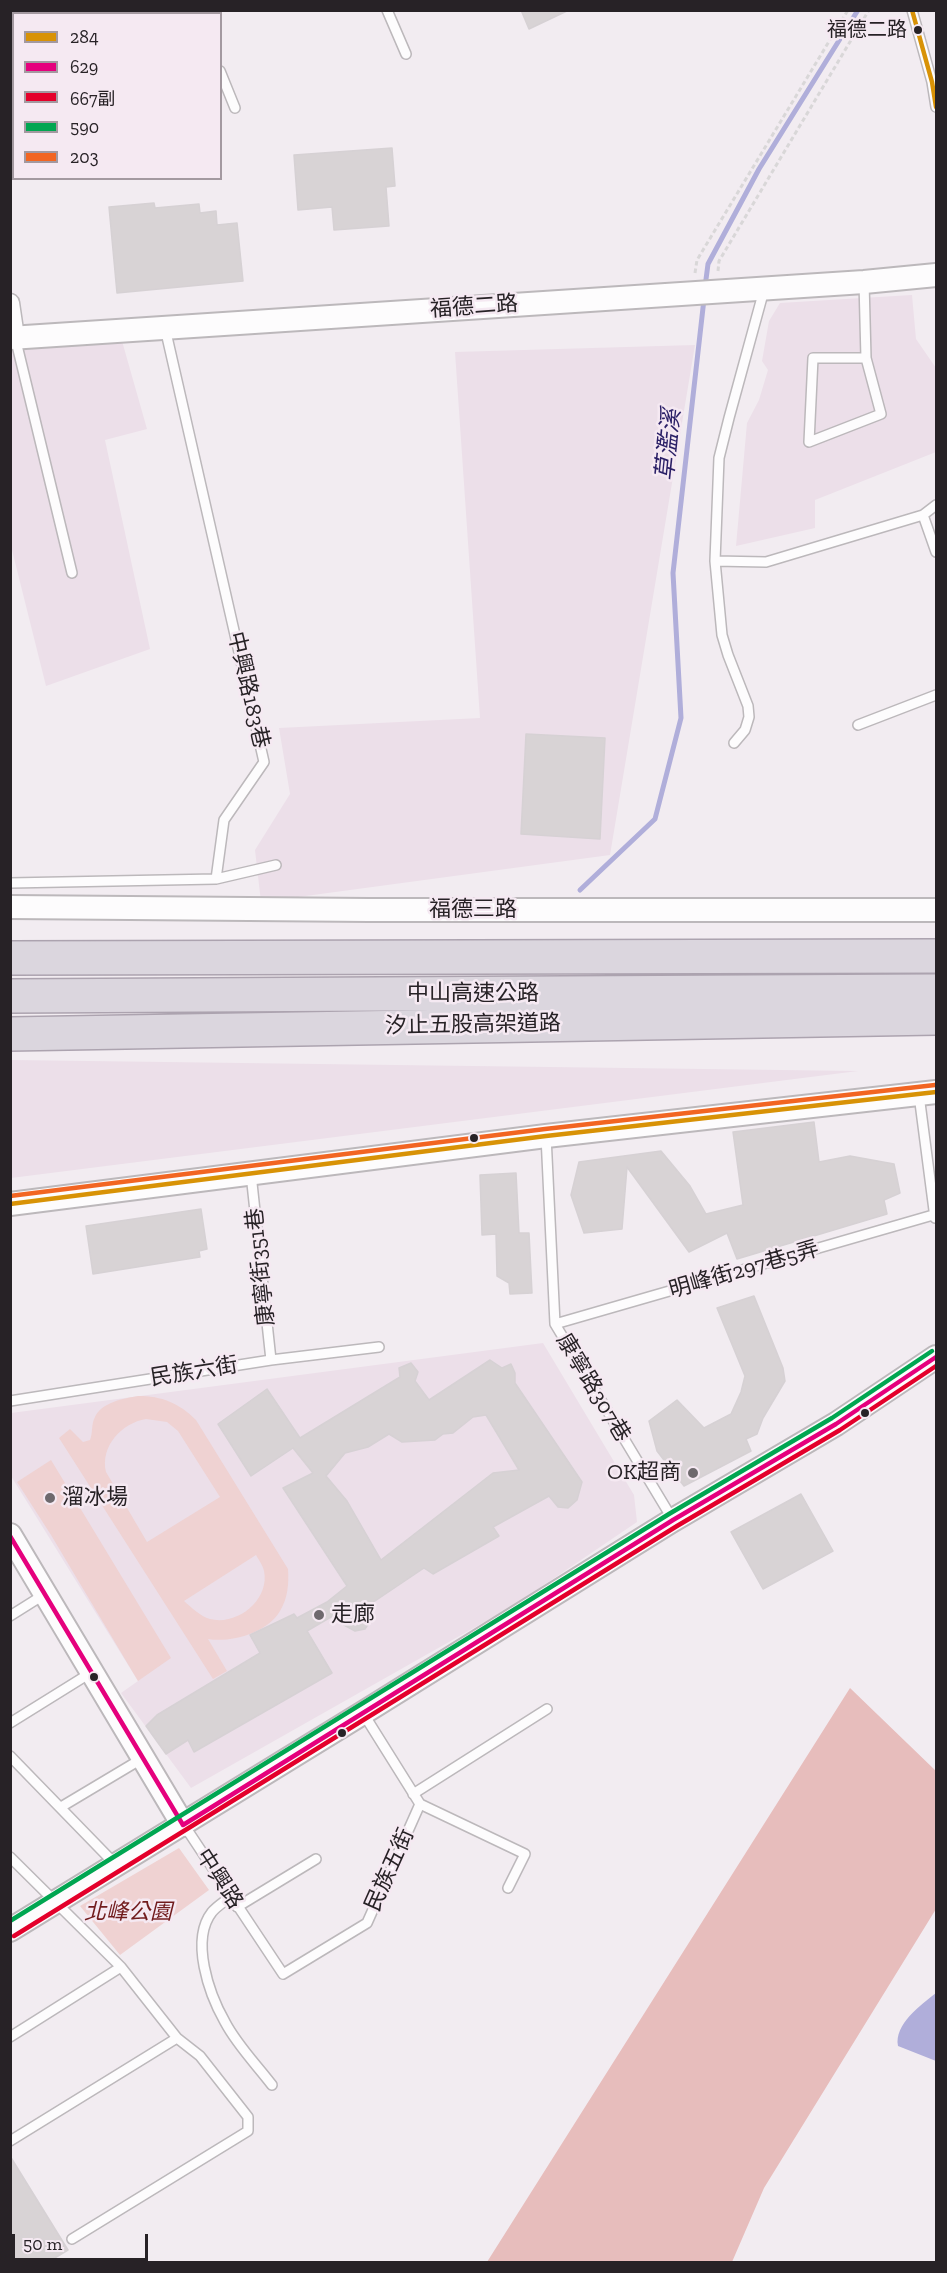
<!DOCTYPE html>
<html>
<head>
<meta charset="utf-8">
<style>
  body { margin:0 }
  #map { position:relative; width:947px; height:2273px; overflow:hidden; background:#f2ecf1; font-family:"Zilla Slab","Noto Sans TC",serif }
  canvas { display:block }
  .frame { position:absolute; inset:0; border:12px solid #272226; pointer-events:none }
  .legend { position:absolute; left:12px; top:12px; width:210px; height:168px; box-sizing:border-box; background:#f5e9f2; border:2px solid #a399a0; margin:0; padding:8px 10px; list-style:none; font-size:18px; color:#272226 }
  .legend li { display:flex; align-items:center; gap:12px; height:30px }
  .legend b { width:30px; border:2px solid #a399a0 }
  .scale { position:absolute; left:12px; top:2234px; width:136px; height:27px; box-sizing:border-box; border:3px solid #272226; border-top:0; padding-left:8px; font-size:18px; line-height:21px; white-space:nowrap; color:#272226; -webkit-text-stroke:4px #f5e9f2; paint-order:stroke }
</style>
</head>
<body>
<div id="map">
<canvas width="947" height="2273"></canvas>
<div class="frame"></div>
<ul class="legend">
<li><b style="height:8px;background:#d89206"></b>284</li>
<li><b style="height:8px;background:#e5007d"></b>629</li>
<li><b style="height:8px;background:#e4002b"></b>667副</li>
<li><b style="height:8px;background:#00a651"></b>590</li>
<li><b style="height:8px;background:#f26522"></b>203</li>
</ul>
<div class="scale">50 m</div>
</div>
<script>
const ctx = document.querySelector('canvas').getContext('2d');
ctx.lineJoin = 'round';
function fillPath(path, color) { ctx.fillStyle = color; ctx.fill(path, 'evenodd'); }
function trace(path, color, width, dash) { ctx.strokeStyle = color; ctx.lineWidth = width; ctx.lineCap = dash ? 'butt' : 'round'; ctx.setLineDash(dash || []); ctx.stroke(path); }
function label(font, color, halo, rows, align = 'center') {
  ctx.font = font + ' "Zilla Slab","Noto Sans TC",serif'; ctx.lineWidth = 5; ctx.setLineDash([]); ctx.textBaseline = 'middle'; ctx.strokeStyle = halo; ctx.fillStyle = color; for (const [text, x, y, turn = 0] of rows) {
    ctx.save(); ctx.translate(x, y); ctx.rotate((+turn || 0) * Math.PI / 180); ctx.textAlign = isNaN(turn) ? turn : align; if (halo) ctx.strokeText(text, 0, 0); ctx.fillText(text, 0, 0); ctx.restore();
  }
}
fillPath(new Path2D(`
  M912 295 916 339 936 368V452L815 500V528L736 546 747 423 759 400 768 370 762 361 769 321 780 303Z
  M122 341 147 429 105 440 150 649 46 686 11 546 10 351Z
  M695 345 610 855 261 902 255 850 290 794 279 728 480 718 455 352Z
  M10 1060H11L858 1071 11 1178Z
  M543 1343 634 1495 637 1522 516 1604 191 1788 121 1693 138 1681 11 1476V1413Z`), '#ecdfe9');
fillPath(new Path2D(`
  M138 1396C162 1396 179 1403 196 1420L288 1569C289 1583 288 1598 280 1611 267 1633 231 1643 208 1639L227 1671 213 1679 59 1438 70 1429 83 1442 90 1440C93 1433 91 1424 95 1417 101 1403 124 1398 138 1396ZM146 1419 167 1422 178 1431 220 1497 147 1542 106 1472C100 1446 122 1423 146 1419ZM256 1555C259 1560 263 1566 264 1571 270 1600 237 1626 210 1619 200 1616 192 1608 184 1601Z
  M51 1460 171 1658 138 1681 51 1535 17 1482Z
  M179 1848 209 1890 120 1955 80 1906Z`), '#efd2d2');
fillPath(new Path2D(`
  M850 1688 936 1771V1909L764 2188 732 2262H487Z`), '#e7bdbc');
fillPath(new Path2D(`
  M936 1993V2061L898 2046C894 2024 921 2005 936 1993Z`), '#b0aeda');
trace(new Path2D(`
  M705 287 708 264 759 169 858 10
  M580 890 655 819 681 718 673 573 704 299`), '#b0aeda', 5);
const building = new Path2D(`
  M521 10H569L529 29Z
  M392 148 395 186 386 187 389 226 334 230 332 207 298 210 294 155Z
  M154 203 155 208 199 204 200 213 216 211 217 225 237 223 243 281 117 293 109 207Z
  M526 734 605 738 600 839 521 834Z
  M814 1122 819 1162 850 1156 894 1164 900 1193 884 1200 887 1214 737 1259 727 1233 689 1252 627 1167 622 1229 584 1233 571 1195 579 1162 661 1151 690 1186 706 1214 743 1205 733 1132Z
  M516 1173 519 1233H529L532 1293 510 1294 509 1283 497 1276 496 1234 482 1235 480 1175Z
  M201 1209 207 1249 199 1251 200 1257 93 1274 86 1226Z
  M754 1296 783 1368 785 1381 763 1418 757 1434 746 1439 751 1451 684 1486 657 1451 649 1421 677 1400 704 1428 731 1414 741 1392 745 1376 717 1308Z
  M490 1360 502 1368 511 1364 515 1373V1383L582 1482 577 1500 568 1508 558 1507 549 1496 493 1527 499 1536 433 1574 424 1568 369 1605 372 1618 365 1629 355 1631 344 1625 336 1614 307 1631 332 1673 194 1752 188 1740 166 1754 146 1726 157 1715 260 1653 250 1635 294 1614 297 1618 327 1602 347 1586 283 1488 313 1473 293 1448 251 1476 218 1424 267 1389 300 1438 400 1377 399 1368 411 1363 418 1372 415 1381 429 1400ZM486 1415 519 1470 493 1473 381 1560 347 1501 326 1476 345 1453 368 1447 389 1434 402 1442 435 1440 443 1434 453 1433 473 1417Z
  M801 1494 833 1551 763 1589 731 1532Z
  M10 2156 68 2250 48 2262H10Z`);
fillPath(building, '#d8d3d5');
trace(building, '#d6d1d4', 1.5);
const service = new Path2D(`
  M196 10 197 14
  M387 10 406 54
  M912 10 932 82 936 107
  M220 71 235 108
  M864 282 866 358 881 414 809 442 813 358H866
  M15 337 72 573
  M923 515 936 505
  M715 561 766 562 923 515 936 552
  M858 725 936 695
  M734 743 745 730 749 717 748 706 728 655 722 635 715 561 719 458 729 418 764 290
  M216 879 276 865
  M10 883 216 879 224 820 264 762 165 328
  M919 1095 935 1218
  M546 1136 555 1324 673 1520
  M251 1174 271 1360
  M555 1324 933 1215
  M10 1401 271 1360 379 1347
  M10 1616 45 1594
  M10 1723 92 1672
  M10 1756 115 1864
  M413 1794 547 1709
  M420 1804 525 1854 508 1888
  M61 1807 143 1758
  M184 1825 283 1974 367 1923 420 1804 363 1713
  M10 1857 121 1967 177 2038 200 2056 248 2117V2131L72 2239
  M230 1897C224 1902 217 1906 212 1912 190 1940 209 1994 225 2022 237 2045 256 2064 272 2085
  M237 1907 316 1859
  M10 2037 121 1967
  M10 2141 177 2038`);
const minor = new Path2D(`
  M10 303 15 337`);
const tertiary = new Path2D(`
  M10 338 864 282 936 275
  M10 907 369 910H936
  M10 1204 546 1136 936 1092
  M10 1535 183 1825
  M10 1930 363 1713 673 1520 836 1424 936 1357`);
const motorway = new Path2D(`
  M10 958 936 956
  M10 996 936 991
  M10 1034 936 1018`);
trace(service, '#bcb8bb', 12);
trace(minor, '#bcb8bb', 21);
trace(tertiary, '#bcb8bb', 26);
trace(motorway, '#aca3af', 36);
trace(new Path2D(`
  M718 271 719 261 869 10
  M695 273 697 260 848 10`), '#d9d7d8', 3, [4.5, 3]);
trace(service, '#fdfcfd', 9);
trace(minor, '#fdfcfd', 18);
trace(tertiary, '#fdfcfd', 22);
trace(motorway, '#dbd6de', 33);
trace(new Path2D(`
  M912 10 932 82 936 107
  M10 1204 546 1136 936 1092`), '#d89206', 4.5);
trace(new Path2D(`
  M10 1536 183 1825
  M183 1825 673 1520 836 1424 936 1357`), '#e5007d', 4.5);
trace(new Path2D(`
  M14 1936 677 1526 840 1430 936 1366`), '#e4002b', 4.5);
trace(new Path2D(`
  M10 1921 669 1514 832 1418 932 1351`), '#00a651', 4.5);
trace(new Path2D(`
  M10 1196 545 1129 935 1085`), '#f26522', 4.5);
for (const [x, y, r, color] of [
  [918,30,5,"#272226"],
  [474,1138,5,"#272226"],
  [865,1413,5,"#272226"],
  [693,1473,6,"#6e696d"],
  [50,1498,6,"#6e696d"],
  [319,1615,6,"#6e696d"],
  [94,1677,5,"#272226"],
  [342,1733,5,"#272226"]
]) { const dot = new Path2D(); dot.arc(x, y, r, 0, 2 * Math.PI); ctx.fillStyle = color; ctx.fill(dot); trace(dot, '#f5e9f2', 2); }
label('20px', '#272226', '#f5e9f2', [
  ["福德二路",907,30]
], 'right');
label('22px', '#272226', '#f5e9f2', [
  ["福德二路",474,307,-4],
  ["中興路183巷",248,690,77],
  ["福德三路",473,910],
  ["中山高速公路",473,994],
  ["汐止五股高架道路",473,1025,-1],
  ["康寧街351巷",261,1267,-96],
  ["明峰街297巷5弄",744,1270,-16],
  ["民族六街",194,1372,-9],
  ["康寧路307巷",593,1388,59],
  ["民族五街",390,1870,-66],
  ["中興路",219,1879,57]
]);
label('22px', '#272226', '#f5e9f2', [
  ["OK超商",681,1473,"right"],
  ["溜冰場",62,1498],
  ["走廊",331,1615]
], 'left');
label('italic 22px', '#711c1d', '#f5e9f2', [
  ["北峰公園",128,1913]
]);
label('italic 24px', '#2a1f66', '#f5e9f2', [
  ["草濫溪",669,445,-84]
]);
</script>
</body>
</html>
